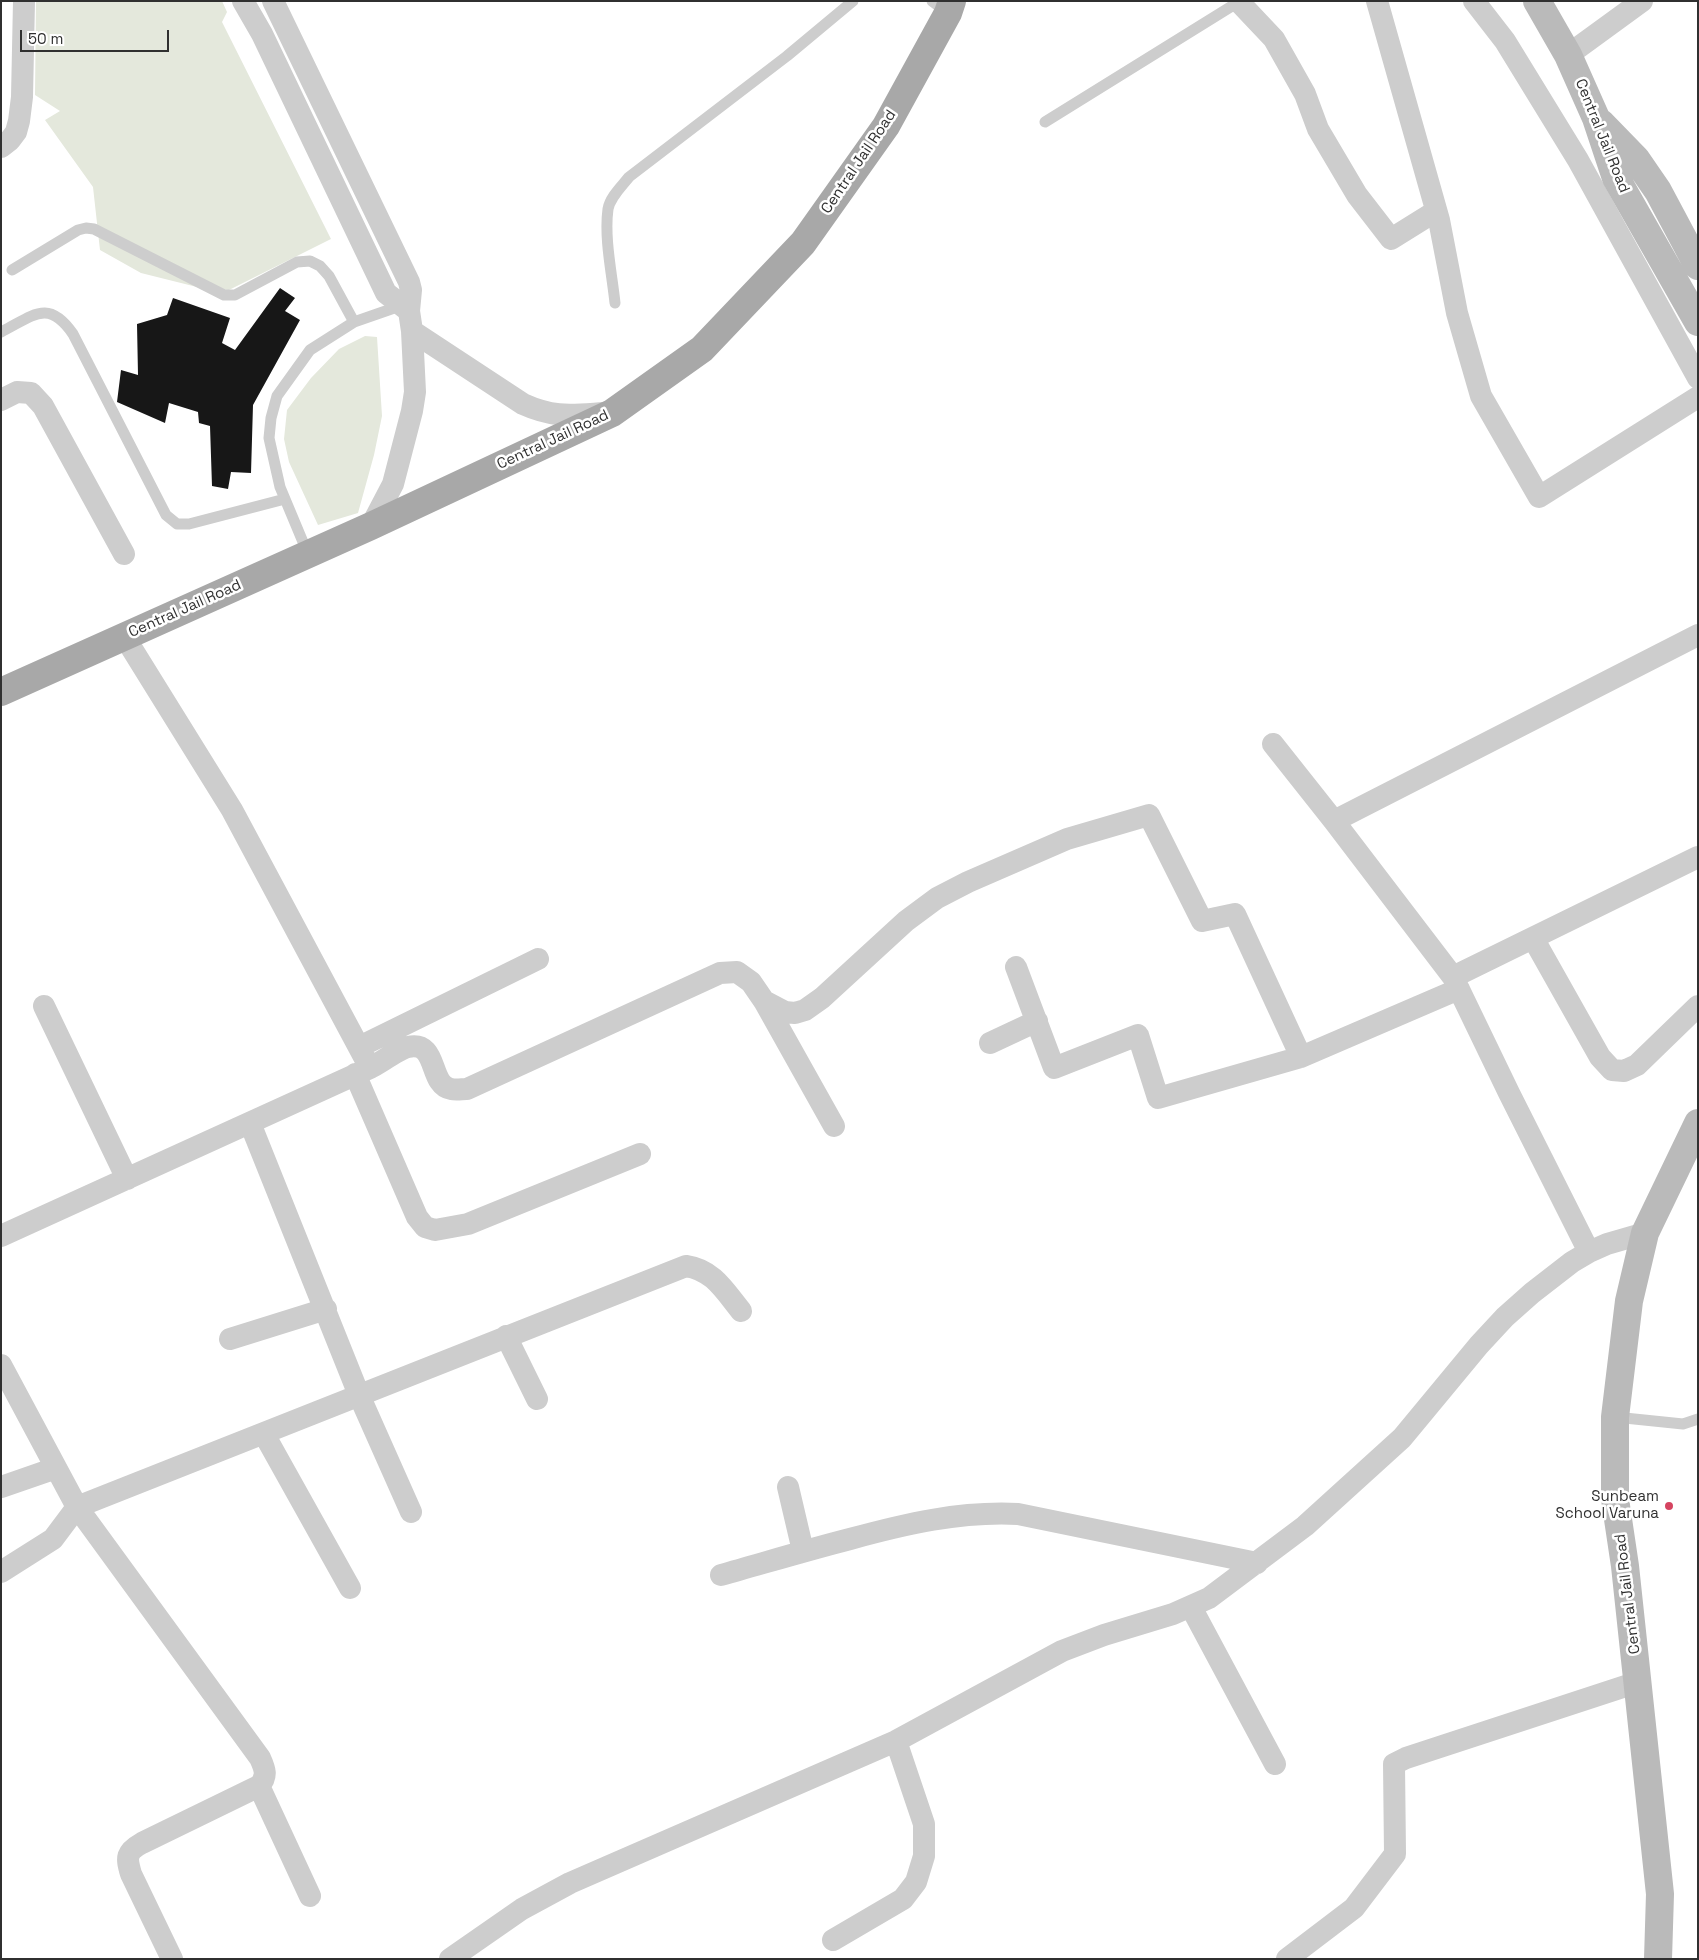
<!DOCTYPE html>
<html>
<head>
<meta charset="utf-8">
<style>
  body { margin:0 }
  #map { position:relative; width:1699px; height:1960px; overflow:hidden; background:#fff; font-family:"Space Grotesk",sans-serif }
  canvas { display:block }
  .frame { position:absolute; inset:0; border:2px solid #303030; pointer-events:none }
  .scale { position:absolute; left:20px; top:30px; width:149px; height:22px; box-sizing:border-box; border:2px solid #303030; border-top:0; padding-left:6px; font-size:15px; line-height:18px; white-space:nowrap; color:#303030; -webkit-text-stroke:4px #fff; paint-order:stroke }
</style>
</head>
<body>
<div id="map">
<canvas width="1699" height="1960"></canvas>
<div class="frame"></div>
<div class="scale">50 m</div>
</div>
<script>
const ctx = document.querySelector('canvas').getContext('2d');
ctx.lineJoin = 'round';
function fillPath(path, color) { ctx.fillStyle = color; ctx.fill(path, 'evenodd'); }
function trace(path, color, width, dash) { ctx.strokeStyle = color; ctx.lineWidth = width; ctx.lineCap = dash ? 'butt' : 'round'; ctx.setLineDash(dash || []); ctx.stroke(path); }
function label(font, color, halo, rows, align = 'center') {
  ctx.font = font + ' "Space Grotesk",sans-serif'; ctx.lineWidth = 5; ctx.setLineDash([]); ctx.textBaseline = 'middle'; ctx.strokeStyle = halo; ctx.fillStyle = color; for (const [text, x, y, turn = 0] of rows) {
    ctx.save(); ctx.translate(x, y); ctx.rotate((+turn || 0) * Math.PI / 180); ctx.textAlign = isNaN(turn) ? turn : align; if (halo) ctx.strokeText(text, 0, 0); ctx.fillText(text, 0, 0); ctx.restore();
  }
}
fillPath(new Path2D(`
  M36 1H222L227 12 222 22 331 239 229 290 201 288 141 273 100 250 93 187 45 120 60 111 35 95Z
  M365 336 377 337 382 416 374 455 358 513 318 525 289 462 284 439 287 410 311 378 339 349Z`), '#e4e8dc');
fillPath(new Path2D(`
  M280 288 295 298 285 311 300 320 253 405 251 473 231 472 228 489 212 486 210 426 199 423 198 412 169 403 165 423 117 402 121 370 138 375 137 324 167 315 173 298 230 318 222 343 235 350Z`), '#171717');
trace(new Path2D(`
  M932 1 948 13
  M1045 122 1240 1
  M12 270 78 230 86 228 94 229 224 295H235L297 262 310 261 320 266 329 276 354 322 310 350 277 396 271 418 269 438 280 487 308 554
  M615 303C612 274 604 238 608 209 610 197 622 186 629 177L787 56 853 1
  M354 322 400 306
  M1 332C33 316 48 298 73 334L166 515 177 524H189L285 499
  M1615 1417 1683 1424 1698 1419`), '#cdcdcd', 11);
trace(new Path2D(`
  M243 1 262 34 386 293 409 311
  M273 1 409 282 411 290 409 311 412 331 415 392 412 411 393 484 371 526
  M1377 1 1439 220 1457 313 1481 396 1539 497 1698 397
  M1474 1 1505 41 1578 160 1698 378
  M1239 2 1274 39 1305 94 1318 129 1357 195 1391 239 1436 211
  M1568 55 1642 1
  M1 147 10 140 16 132 19 121 22 97 24 1
  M412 331 523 404C554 418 571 415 604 413
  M1 400 17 392 31 393 43 406 124 554
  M124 636 232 810 370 1068
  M1273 744 1334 821 1453 977 1509 1093 1589 1252
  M1334 821 1698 635
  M1533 938 1600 1057 1612 1070 1624 1071 1637 1065 1698 1006
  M1016 967 1054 1068 1138 1035 1158 1098 1301 1057 1459 989
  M1453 977 1698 857
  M764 1001 834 1126
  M44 1006 127 1179
  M990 1043 1037 1021
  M359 1047 538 959
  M355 1074 417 1217 425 1227 435 1230 468 1224 640 1154
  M250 1123 359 1395 411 1512
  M1 1236 370 1068C380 1063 399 1049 408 1047 439 1040 428 1085 451 1089 456 1090 462 1089 467 1089L720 973 737 972 751 982 764 1001 785 1012 795 1013 805 1010 822 998 906 921 937 898 968 882 1067 839 1149 815 1202 921 1235 914 1301 1057
  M506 1336 537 1399
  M230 1339 326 1309
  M1 1365 77 1507 260 1758C265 1769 268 1776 259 1786L142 1843C126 1852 126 1857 131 1874L172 1959
  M264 1434 350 1588
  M1 1487 56 1468
  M788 1487 803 1551
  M1 1572 53 1539 77 1507 686 1266C713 1270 724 1290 741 1311
  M721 1575C764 1563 807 1550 850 1539 905 1524 960 1511 1018 1514L1257 1563
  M1191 1607 1275 1764
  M259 1786 310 1896
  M833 1940 903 1899 916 1882 924 1856V1824L896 1741
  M450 1959 522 1909 570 1883 896 1741 1062 1651 1104 1635 1173 1614 1209 1598 1305 1526 1402 1438 1479 1345 1505 1317 1532 1293 1572 1262 1589 1252 1607 1244 1645 1233
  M1287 1959 1354 1908 1395 1854 1394 1764 1406 1758 1638 1682`), '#cdcdcd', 22);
trace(new Path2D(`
  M1537 1 1568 55 1596 118 1616 178 1698 322
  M1601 123 1636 159 1658 191 1698 266
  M1658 1959 1660 1894 1625 1566 1615 1499V1417L1629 1301 1645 1233 1698 1123`), '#bababa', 28);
trace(new Path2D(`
  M1 692 371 526 612 413 702 349 803 243 886 126 948 13 952 1`), '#a8a8a8', 28);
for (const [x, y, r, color] of [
  [1669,1506,5,"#d54460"]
]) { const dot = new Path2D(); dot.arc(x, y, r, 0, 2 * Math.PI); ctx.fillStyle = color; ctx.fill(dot); trace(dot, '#fff', 2); }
label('15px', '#303030', '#fff', [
  ["Central Jail Road",1602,136,68],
  ["Central Jail Road",859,162,-56],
  ["Central Jail Road",553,440,-25],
  ["Central Jail Road",185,609,-24],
  ["Central Jail Road",1628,1594,-97]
]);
label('15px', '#303030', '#fff', [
  ["Sunbeam",1659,1497],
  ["School Varuna",1659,1514]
], 'right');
</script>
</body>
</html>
